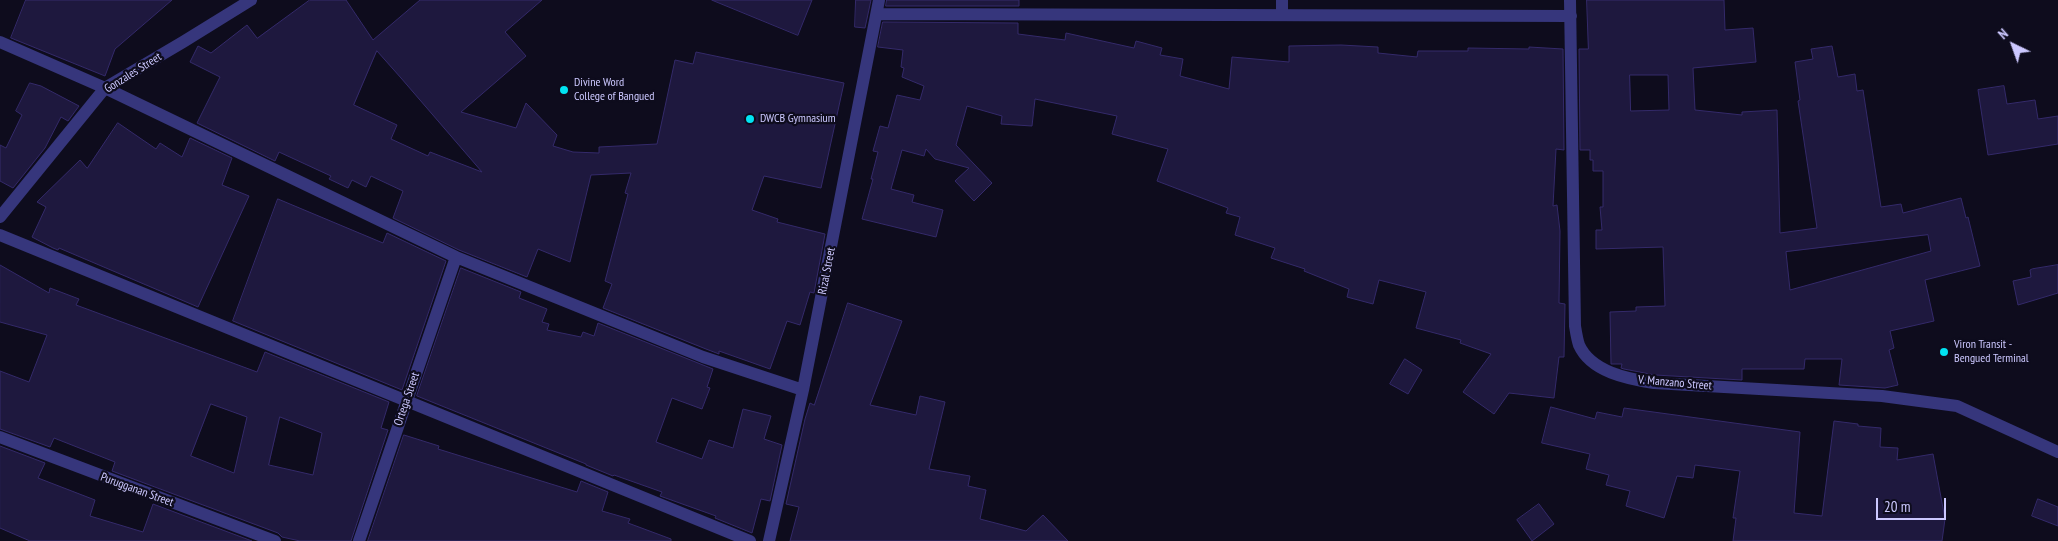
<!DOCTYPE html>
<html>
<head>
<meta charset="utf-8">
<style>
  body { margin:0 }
  #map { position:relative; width:2058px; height:541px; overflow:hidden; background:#0e0c1d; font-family:"PT Sans Narrow",sans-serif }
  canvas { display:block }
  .north { position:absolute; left:1988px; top:20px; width:50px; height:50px; -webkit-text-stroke:4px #0e0c1d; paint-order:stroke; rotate:318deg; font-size:14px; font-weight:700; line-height:20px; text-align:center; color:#ccc8ff }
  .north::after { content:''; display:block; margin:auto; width:18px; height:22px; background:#ccc8ff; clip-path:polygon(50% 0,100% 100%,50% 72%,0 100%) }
  .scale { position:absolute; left:1876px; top:498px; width:70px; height:22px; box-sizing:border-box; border:2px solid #ccc8ff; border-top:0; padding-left:6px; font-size:15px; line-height:18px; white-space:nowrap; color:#ccc8ff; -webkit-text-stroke:4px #0e0c1d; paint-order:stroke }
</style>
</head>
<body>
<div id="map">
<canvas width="2058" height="541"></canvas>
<div class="north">N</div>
<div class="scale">20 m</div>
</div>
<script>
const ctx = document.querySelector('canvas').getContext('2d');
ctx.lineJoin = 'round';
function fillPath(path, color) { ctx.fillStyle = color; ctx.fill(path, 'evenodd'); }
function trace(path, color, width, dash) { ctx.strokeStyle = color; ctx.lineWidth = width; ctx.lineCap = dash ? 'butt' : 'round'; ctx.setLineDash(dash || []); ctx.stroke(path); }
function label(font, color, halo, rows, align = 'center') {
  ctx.font = font + ' "PT Sans Narrow",sans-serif'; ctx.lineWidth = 4.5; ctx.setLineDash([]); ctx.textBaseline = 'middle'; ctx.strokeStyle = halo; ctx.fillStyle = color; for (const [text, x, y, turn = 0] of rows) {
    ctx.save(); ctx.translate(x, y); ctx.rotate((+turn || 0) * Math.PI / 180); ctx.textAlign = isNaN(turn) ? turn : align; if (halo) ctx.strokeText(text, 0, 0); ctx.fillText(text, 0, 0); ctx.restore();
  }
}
const building = new Path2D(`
  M26 0H172L115 49 105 76 11 38Z
  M310 0H346L373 40 420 0H542L505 32 526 56 461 112 516 128 526 103 557 135 553 146 573 152 599 153V147L657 144 675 60 693 64 696 52 844 83 821 188 764 176 752 210 778 219 777 222 825 234 814 293 810 292 800 325 787 321 770 369 719 351V354L706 349 603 308 612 284 605 281 628 194 625 193 631 173 591 175 570 262 538 249 527 277 459 250 393 218 403 191 371 176 366 187 352 180 348 188 329 179 331 176 279 152 275 161 197 123 220 77 190 62 198 46 211 53 247 25 257 38ZM377 51 401 78 482 172 430 152 428 156 391 139 397 125 354 105Z
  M712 0H812L798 35Z
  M856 0H871L865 28 855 27Z
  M887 0H1019V6H886Z
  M1587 0H1724L1725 30 1753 28 1756 62 1693 68 1695 110 1742 115V112L1777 110 1780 233 1817 228 1798 101 1800 100 1795 62 1813 59 1811 49 1832 46 1838 77 1855 74 1857 91 1863 90 1881 207 1901 204 1903 213 1961 198 1966 218 1968 217 1980 266 1925 280 1934 321 1890 331 1894 348 1889 350 1898 385 1885 388 1839 385 1842 359H1805L1804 369H1742V380L1655 375 1624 369 1621 368 1622 364H1611L1610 312 1636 311V307L1665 306 1663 247 1596 249V230H1602L1600 207H1603V171H1593V160H1590V150H1580L1579 49H1588ZM1630 75H1668L1669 110 1631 111ZM1928 235 1931 251 1790 290 1786 252Z
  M883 22 1018 23V34L1065 40 1066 33 1134 48 1136 41 1162 48 1160 55 1183 59 1180 76 1229 89 1232 57 1289 62V46L1341 45 1378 47V53L1417 57 1418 51H1468V48L1529 49V47L1563 49 1564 150 1556 149 1553 206 1557 205 1560 231 1559 303 1565 304 1564 357H1559L1554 398 1509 393 1494 414 1463 392 1491 354 1460 343 1461 340 1416 328 1426 292 1379 280 1373 304 1347 297 1349 289 1304 271 1305 269 1271 258 1275 248 1235 235 1240 217 1226 213 1228 208 1157 181 1168 149 1112 134 1117 116 1035 99 1032 126 1001 124 1002 116 967 106 956 145 992 183 974 201 955 181 969 168 935 159 926 149 924 156 902 150 891 189 914 195 912 202 943 210 936 237 862 219 873 179H871L878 152 873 151 880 126 888 128 897 95 920 100 924 86 902 77 904 68 901 67 903 50 878 47Z
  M30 83 41 86 79 106 68 121 61 117 45 148 13 188 0 181V145L6 148 22 115 16 111Z
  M2004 86 2007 104 2035 100 2038 119 2058 116V144L1988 155 1978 90Z
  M118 123 156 149 160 143 182 157 190 138 232 158 222 185 249 196 198 307 59 248 58 250 53 248 32 237 46 207 37 202 80 160 87 168Z
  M278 199 383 243 387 233 446 261 402 390 233 321Z
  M0 265 49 293 50 288 79 299 76 305 257 372 265 352 389 402 381 428 388 430 351 541H300L282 537 278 533 112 471 115 462 54 438 50 447 0 429V371L29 382 47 335 0 322ZM211 404 247 417 234 473 191 456ZM280 417 322 433 313 475 269 465Z
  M2058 265V293L2018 305 2013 281 2031 277 2030 270 2032 269Z
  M461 268 521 292 519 298 547 309 542 322 549 324 547 330 581 337 583 332 594 336 598 323 713 369 707 387 710 388 702 409 672 398 656 442 702 459 709 440 733 448 743 409 771 416 764 439 782 445 770 501 761 499 752 533 715 518 716 516 660 496 662 492 614 475 613 476 586 465V464L417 396Z
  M848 303 902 321 870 405 916 415 920 396 945 402 929 469 970 476 968 486 986 490 980 519 1026 531 1043 515 1068 541H790L799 507 786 504 805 419 810 403 814 405Z
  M1405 359 1422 370 1408 394 1390 384Z
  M1551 407 1595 419 1597 412 1622 417 1624 408 1800 432 1794 513 1822 516 1834 421 1858 424V426L1881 428 1880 447 1898 448 1897 460 1933 454 1945 519 1942 541H1733L1736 518H1733L1740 471 1695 465 1693 478 1677 476 1664 518 1626 506 1630 491 1606 485 1609 475 1586 469 1590 454 1542 443Z
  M404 435 439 446 438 449 577 492 581 481 608 492 602 511 630 519 628 523 671 539V541H368Z
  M0 446 45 463 38 478 95 500 90 516 143 532 153 504 252 541H30L0 528Z
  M2038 499 2058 507V526L2032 516Z
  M1539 504 1554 524 1532 541 1517 520Z`);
fillPath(building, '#1e183e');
trace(building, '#342a6a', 1);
trace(new Path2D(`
  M1282 0V15
  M1570 0 1575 326C1576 332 1577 339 1579 345 1591 372 1628 379 1654 383L1882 396 1957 406 2058 452
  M878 14 1571 16
  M0 42 105 88 456 257 703 357 803 390
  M0 217 105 88 183 42 251 0
  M0 235 750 541
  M0 437 275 541
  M359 541 456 257
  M769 541 803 390 879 0`), '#36367c', 12);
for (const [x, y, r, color] of [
  [564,90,5,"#01e3f2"],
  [750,119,5,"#01e3f2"],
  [1944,352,5,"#01e3f2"]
]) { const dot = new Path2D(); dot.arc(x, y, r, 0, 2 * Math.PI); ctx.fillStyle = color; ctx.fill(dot); trace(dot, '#0e0c1d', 2); }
label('12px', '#ccc8ff', '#0e0c1d', [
  ["Gonzales Street",133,73,-32],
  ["Rizal Street",827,271,-79],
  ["V. Manzano Street",1675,383,5],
  ["Ortega Street",407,399,-71],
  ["Purugganan Street",137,490,20]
]);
label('12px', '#ccc8ff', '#0e0c1d', [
  ["Divine Word",574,83],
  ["College of Bangued",574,97],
  ["DWCB Gymnasium",760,119],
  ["Viron Transit -",1954,345],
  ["Bengued Terminal",1954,359]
], 'left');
</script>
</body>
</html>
